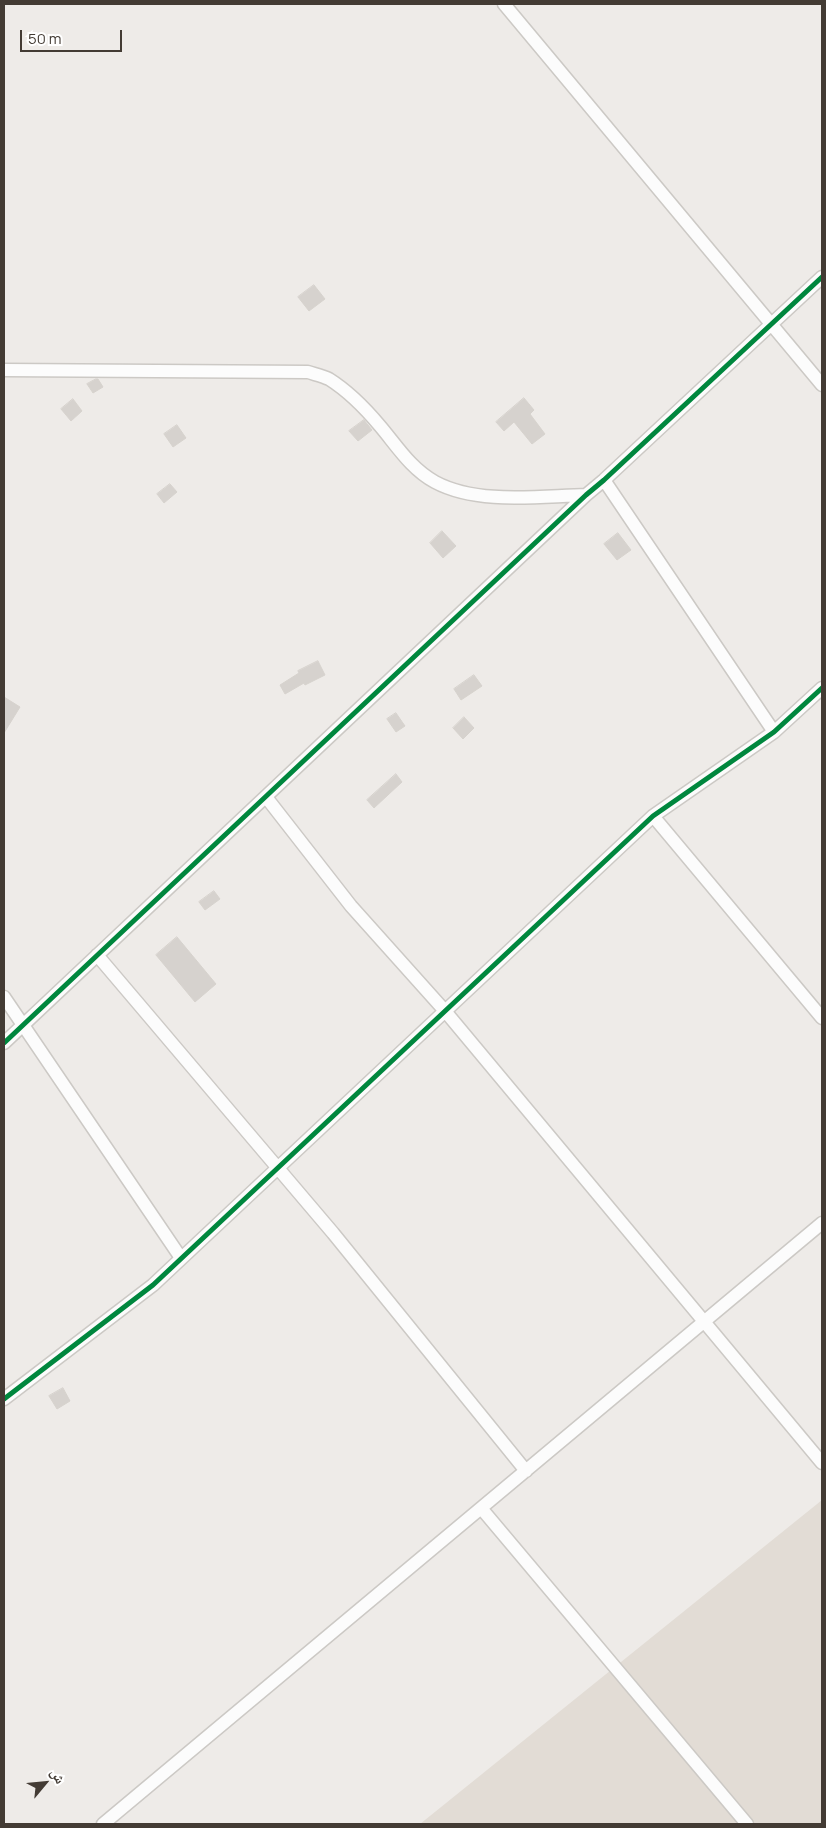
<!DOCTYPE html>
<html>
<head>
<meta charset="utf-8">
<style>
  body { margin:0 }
  #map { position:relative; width:826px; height:1828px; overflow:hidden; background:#eeebe8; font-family:Manrope,"Noto Naskh Arabic",sans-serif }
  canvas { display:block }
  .frame { position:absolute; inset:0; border:5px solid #433b34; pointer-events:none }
  .north { position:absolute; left:20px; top:1758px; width:50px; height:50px; -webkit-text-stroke:4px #fff; paint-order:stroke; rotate:62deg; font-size:14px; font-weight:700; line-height:20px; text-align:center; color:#433b34 }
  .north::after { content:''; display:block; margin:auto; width:18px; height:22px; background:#433b34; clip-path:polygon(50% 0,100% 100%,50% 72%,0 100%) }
  .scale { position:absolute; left:20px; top:30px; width:102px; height:22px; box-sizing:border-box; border:2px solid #433b34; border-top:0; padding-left:6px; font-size:15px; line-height:18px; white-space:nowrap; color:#433b34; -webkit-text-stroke:4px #fff; paint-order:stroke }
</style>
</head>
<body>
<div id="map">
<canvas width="826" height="1828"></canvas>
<div class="frame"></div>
<div class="north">ش</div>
<div class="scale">50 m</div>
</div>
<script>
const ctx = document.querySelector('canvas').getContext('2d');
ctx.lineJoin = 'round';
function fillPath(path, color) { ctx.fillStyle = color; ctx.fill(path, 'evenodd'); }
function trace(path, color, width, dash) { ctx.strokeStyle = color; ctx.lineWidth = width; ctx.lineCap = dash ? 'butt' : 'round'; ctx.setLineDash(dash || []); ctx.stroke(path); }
fillPath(new Path2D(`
  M822 1500V1824H420Z`), '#e2dcd5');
const building = new Path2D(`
  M314 285 325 299 309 311 298 297Z
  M96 379H98L103 387 93 393 87 384Z
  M524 398 534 410 530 414 545 434 532 444 514 422 504 431 496 422Z
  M73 399 82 411 71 421 61 409Z
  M364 420 372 430 358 441 349 431Z
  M177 425 186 438 173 447 164 434Z
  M170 484 177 492 164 503 157 494Z
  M442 531 456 546 443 558 430 543Z
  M618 533 631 550 617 560 604 544Z
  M318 661 325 675 305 685 304 683 285 694 280 685 299 673 298 671Z
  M474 675 482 686 461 700 454 689Z
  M4 697 20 707 4 733Z
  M396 713 405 726 396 732 387 719Z
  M464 717 474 728 463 739 453 728Z
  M396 774 402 782 374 808 367 800Z
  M214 891 220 899 205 910 199 902Z
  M177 937 216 984 195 1002 156 955Z
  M63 1388 70 1401 57 1409 49 1396Z`);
fillPath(building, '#d6d2ce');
trace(building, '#d6d2cd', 1);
const street = new Path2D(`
  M504 4 822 385
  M4 370 308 372C314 374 323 376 329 379 348 391 365 408 380 426 397 446 411 469 435 482 478 505 539 496 586 495
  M604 480 774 732
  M266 797 351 906 445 1011 822 1463
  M653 816 822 1018
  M97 955 333 1233 526 1471
  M4 997 181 1258
  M4 1043 586 495 604 480 822 277
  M4 1399 153 1285 653 816 774 732 822 688
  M481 1508 747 1824
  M103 1824 822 1223`);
trace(street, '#ccc9c5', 15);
trace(street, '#fcfcfc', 12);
trace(new Path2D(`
  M4 1043 586 495 604 480 822 277
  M4 1399 153 1285 653 816 774 732 822 688`), '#00873e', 5);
</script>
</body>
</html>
